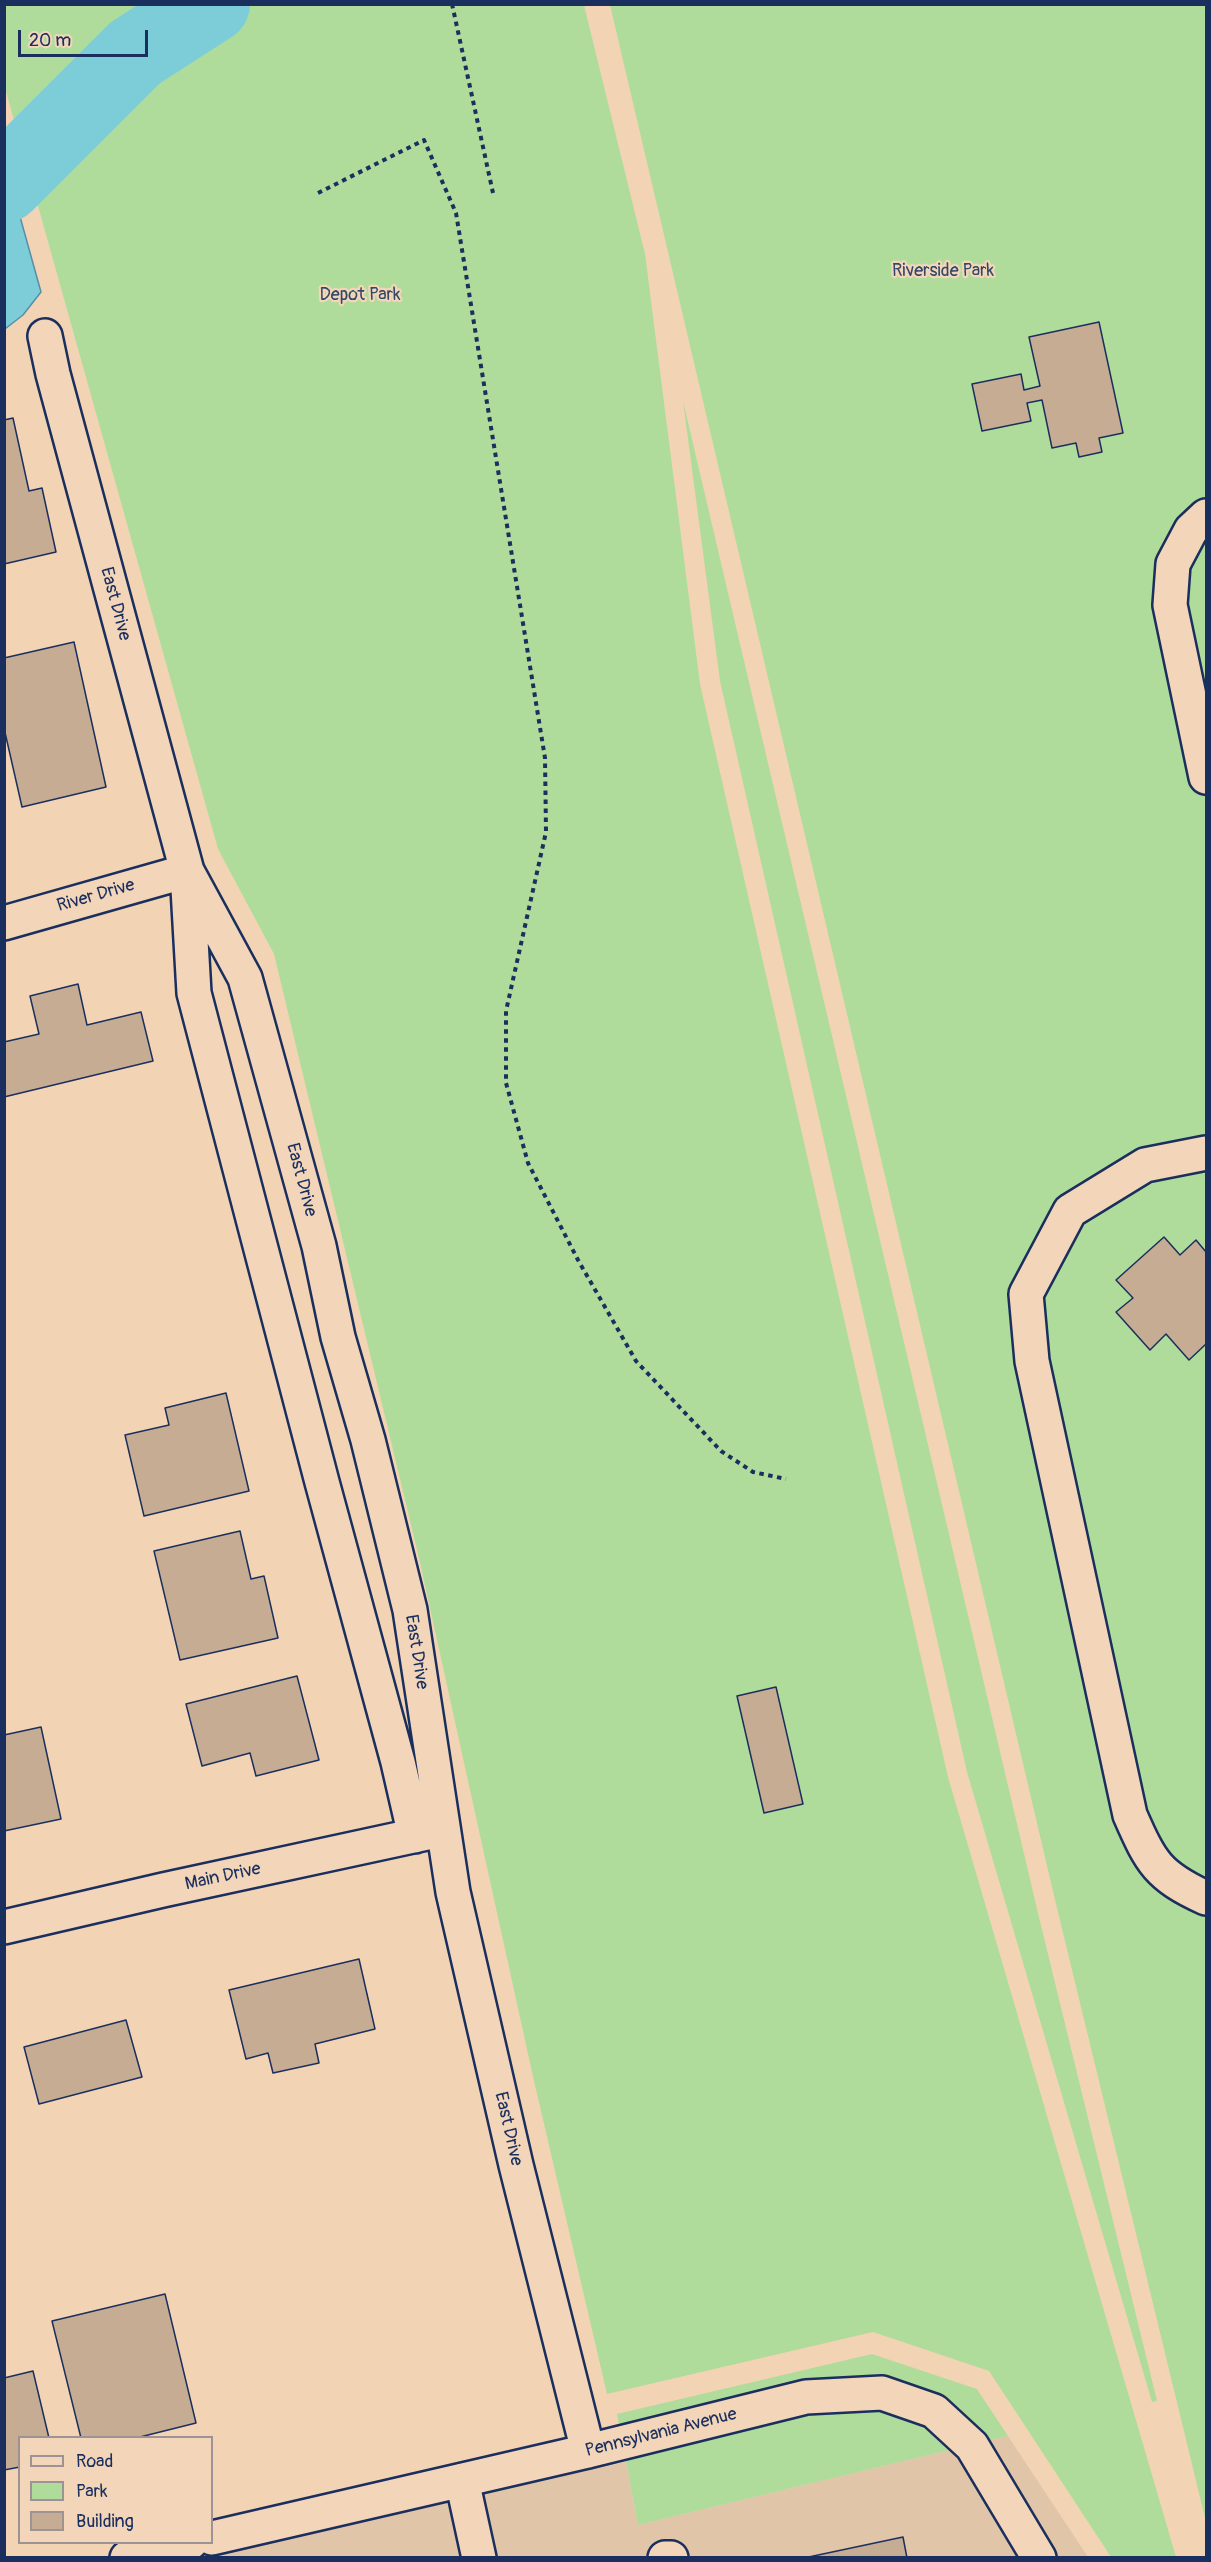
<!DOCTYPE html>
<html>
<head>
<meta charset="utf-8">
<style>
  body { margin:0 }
  #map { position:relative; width:1211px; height:2562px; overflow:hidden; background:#f2d4b4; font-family:Pangolin,sans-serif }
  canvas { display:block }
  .frame { position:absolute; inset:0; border:6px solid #1b2f5e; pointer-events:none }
  .legend { position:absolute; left:18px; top:2436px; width:195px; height:108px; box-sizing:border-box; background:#f3d6b9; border:2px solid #9d9395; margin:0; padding:8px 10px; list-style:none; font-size:18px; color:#1b2f5e }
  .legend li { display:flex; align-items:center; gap:12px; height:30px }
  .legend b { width:30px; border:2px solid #9d9395 }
  .scale { position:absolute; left:18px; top:30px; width:130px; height:27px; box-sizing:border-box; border:3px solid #1b2f5e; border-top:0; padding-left:8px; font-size:18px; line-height:21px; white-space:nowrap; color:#1b2f5e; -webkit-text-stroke:4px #f3d6b9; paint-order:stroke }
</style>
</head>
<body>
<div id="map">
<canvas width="1211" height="2562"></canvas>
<div class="frame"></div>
<ul class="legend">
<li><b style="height:8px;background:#f3d6b9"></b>Road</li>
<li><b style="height:16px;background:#afdc9b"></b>Park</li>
<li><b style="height:16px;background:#c5ac93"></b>Building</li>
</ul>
<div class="scale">20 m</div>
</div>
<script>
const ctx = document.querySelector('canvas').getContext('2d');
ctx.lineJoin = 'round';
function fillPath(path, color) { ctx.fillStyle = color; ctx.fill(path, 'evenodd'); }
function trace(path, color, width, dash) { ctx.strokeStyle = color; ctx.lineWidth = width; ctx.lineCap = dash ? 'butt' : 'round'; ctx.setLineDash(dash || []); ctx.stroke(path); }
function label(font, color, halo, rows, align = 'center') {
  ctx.font = font + ' Pangolin,sans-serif'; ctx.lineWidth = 4.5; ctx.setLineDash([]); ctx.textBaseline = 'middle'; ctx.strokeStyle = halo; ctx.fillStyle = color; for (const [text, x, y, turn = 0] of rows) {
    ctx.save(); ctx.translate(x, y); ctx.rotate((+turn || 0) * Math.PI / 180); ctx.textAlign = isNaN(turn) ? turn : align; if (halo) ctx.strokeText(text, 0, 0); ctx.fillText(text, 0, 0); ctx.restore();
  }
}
fillPath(new Path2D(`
  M1008 2436 1088 2557 190 2558 626 2462 638 2525Z`), '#e0c5a8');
fillPath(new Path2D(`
  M4 5H584L645 254 700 684 948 1777 1176 2557H1111L989 2371 873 2332 607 2394 534 2081 419 1558 274 954 218 849 5 88Z
  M610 5H1206V2522L1056 1904Z
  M683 401 1037 1909 1157 2401 1152 2402 967 1772 720 681Z
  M872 2354 977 2389 1008 2436 638 2525 617 2414Z`), '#afdc9b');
const water = new Path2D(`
  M7 170 41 292 23 315 5 329 4 173Z`);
fillPath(water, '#7dcdd9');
trace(water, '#568ea8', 1.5);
trace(new Path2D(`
  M4 184 135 53 211 4`), '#7dcdd9', 78);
const building = new Path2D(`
  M1099 322 1123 433 1099 438 1102 452 1079 457 1076 443 1052 448 1042 400 1027 403 1031 421 982 431 972 384 1021 374 1024 390 1040 386 1029 337Z
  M13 418 29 491 42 488 56 552 4 564V420Z
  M74 642 106 787 22 807 4 728V658Z
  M78 984 87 1025 141 1012 153 1061 4 1097V1042L39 1034 30 996Z
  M1164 1237 1180 1255 1196 1240 1206 1252V1344L1189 1360 1166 1334 1150 1350 1116 1312 1133 1298 1116 1280Z
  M226 1393 249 1491 144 1516 125 1435 169 1425 165 1408Z
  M240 1531 251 1579 264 1576 278 1638 180 1660 154 1551Z
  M297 1676 319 1760 256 1776 250 1753 202 1766 186 1704Z
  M776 1687 803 1804 764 1813 737 1696Z
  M41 1727 61 1819 4 1831V1735Z
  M359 1959 375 2029 315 2044 319 2063 273 2073 268 2053 246 2059 229 1990Z
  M126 2020 142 2077 39 2104 24 2047Z
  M165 2294 196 2423 136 2438H81L52 2321Z
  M33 2371 49 2438H20V2467L4 2470V2378Z
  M903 2537 907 2558H804Z`);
fillPath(building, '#c5ac93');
trace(building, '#1b2f5e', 1.5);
const minor = new Path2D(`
  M45 336 53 374 187 871 194 993 322 1482 398 1762 415 1836
  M1206 516 1191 530 1173 564 1170 605 1206 777
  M187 871 245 978 319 1246 338 1337 368 1440 410 1610 453 1892 516 2165 588 2451
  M4 923 187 871
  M1206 1153 1145 1165 1070 1211 1026 1294 1032 1361 1130 1815C1151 1863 1158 1876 1206 1898
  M4 1927 163 1890 436 1831
  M462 2480 479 2558
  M212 2538 588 2451 806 2397 882 2393 934 2411 972 2446 1039 2558
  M127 2558 191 2542
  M665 2558H671`);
trace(minor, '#1b2f5e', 38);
trace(new Path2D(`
  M452 4 493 193
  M318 193 424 140 456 213 545 758 546 832 506 1011V1083L528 1163 578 1260 636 1361 721 1451 753 1472 786 1479`), '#1b2f5e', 4, [4.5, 4.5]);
trace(minor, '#f3d6b9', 33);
label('18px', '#314967', '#f3d6b9', [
  ["Riverside Park",943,271],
  ["Depot Park",360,295]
]);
label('18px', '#1b2f5e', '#f3d6b9', [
  ["East Drive",115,604,75],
  ["River Drive",96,896,-16],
  ["East Drive",301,1180,75],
  ["East Drive",416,1652,81],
  ["Main Drive",223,1877,-12],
  ["East Drive",508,2129,77],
  ["Pennsylvania Avenue",661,2433,-14]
]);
</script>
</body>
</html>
